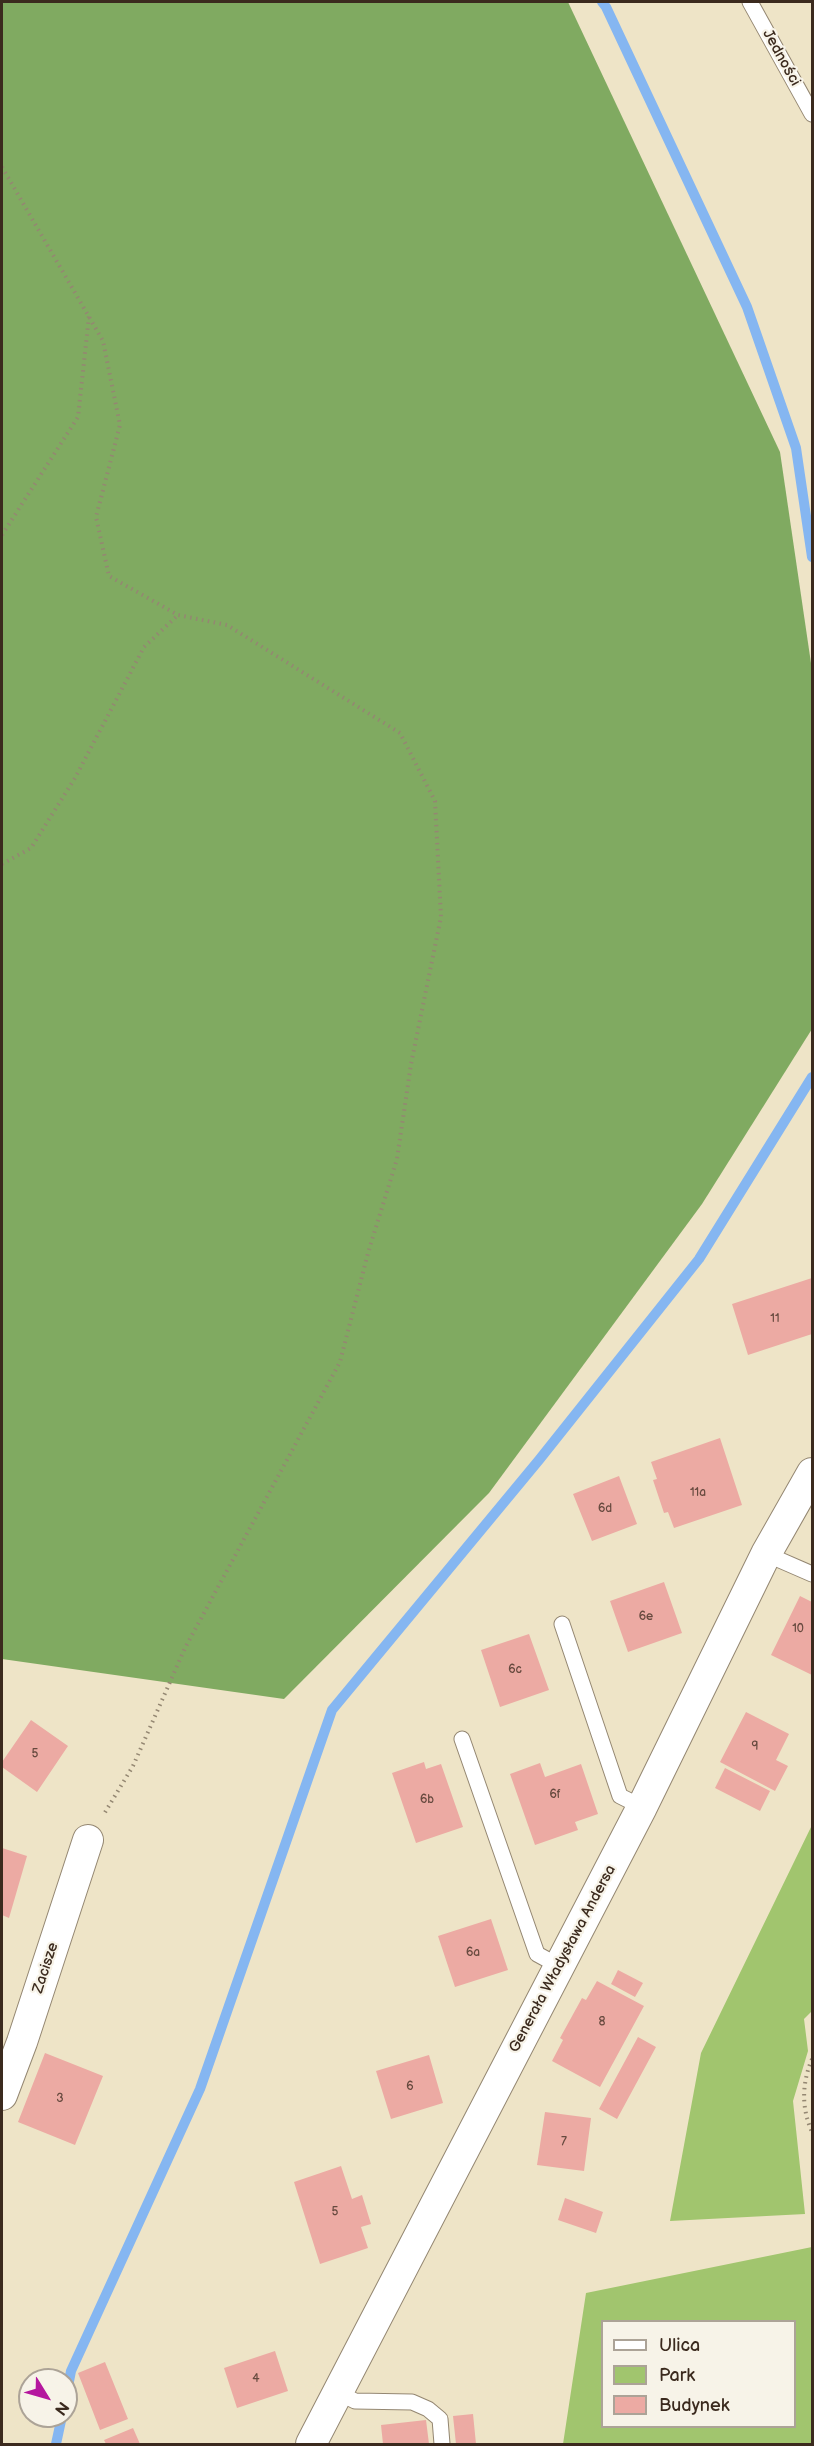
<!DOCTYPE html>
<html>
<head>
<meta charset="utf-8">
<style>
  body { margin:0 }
  #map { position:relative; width:814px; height:2446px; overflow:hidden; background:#eee4c7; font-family:"Balsamiq Sans",sans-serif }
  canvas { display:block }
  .frame { position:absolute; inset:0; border:3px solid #3b2a1e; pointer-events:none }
  .legend { position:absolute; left:601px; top:2320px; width:195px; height:108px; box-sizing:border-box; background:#f7f3e8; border:2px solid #aca397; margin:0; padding:8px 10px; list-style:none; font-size:18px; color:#3b2a1e }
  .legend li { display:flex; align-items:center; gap:12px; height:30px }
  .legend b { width:30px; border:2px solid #aca397 }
  .north { position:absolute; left:18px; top:2368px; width:60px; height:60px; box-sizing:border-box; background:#f7f3e8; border:2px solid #aca397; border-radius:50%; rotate:127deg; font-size:16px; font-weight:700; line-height:24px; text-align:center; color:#3b2a1e }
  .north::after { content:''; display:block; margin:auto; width:21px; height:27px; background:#b5179e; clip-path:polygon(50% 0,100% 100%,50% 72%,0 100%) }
</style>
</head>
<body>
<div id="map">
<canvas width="814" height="2446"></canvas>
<div class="frame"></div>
<ul class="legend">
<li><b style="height:8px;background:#fff"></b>Ulica</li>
<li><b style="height:16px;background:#a1c56e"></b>Park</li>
<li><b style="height:16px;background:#ecaaa3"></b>Budynek</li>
</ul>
<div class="north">N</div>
</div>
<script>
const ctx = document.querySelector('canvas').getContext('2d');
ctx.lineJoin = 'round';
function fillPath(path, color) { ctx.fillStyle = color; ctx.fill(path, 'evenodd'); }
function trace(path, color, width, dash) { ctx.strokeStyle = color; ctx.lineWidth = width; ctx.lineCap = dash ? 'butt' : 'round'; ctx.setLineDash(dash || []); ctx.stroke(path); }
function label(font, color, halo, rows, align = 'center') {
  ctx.font = font + ' "Balsamiq Sans",sans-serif'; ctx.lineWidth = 4.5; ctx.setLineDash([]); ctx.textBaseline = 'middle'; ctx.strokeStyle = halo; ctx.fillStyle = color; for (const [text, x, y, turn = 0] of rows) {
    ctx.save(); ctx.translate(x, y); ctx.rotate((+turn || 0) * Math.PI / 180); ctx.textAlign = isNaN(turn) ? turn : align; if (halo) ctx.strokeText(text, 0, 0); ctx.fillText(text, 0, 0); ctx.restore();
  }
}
fillPath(new Path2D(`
  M812 1825V2011L804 2019 808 2051 793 2101 805 2214 670 2221 701 2053Z
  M812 2247V2444H563L586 2293ZM602 2322H794V2426H602Z`), '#a1c56e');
fillPath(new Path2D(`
  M2 2H568L780 452 812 670V1029L702 1204 489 1493 284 1699 2 1659Z`), '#80aa61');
trace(new Path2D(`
  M602 2 606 7 747 307 796 448 812 557
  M66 2397 71 2371 200 2089 332 1710 539 1460 699 1259 812 1077
  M56 2444 62 2416`), '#85b6f1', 10);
fillPath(new Path2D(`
  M812 1278V1334L748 1355 732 1304Z
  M720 1438 742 1505 674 1528 668 1512 664 1513 653 1480 657 1479 651 1462Z
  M619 1476 637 1524 592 1541 573 1494Z
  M664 1582 682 1633 628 1652 610 1601Z
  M800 1596 812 1602V1675L771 1655Z
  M529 1634 549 1690 500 1707 481 1650Z
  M746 1712 789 1734 776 1760 788 1766 775 1791 720 1762Z
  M31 1720 68 1746 37 1792 2 1767V1762Z
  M424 1762 426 1769 441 1764 463 1827 416 1843 392 1773Z
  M540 1763 545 1777 581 1764 598 1814 575 1822 578 1830 535 1845 510 1774Z
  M725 1768 770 1791 760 1811 715 1788Z
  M2 1848 27 1856 9 1918 2 1915Z
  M491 1919 508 1970 455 1987 438 1936Z
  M618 1970 643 1983 635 1997 611 1984Z
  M597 1981 644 2006 600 2087 552 2061 563 2040 560 2038 582 1998 586 2000Z
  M638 2037 656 2047 617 2119 599 2109Z
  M45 2053 103 2076 75 2145 18 2122Z
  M429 2055 443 2103 391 2119 376 2071Z
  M545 2112 591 2118 584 2171 537 2165Z
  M341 2166 352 2199 362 2195 371 2224 361 2227 368 2248 320 2264 294 2182Z
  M565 2198 603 2212 596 2233 558 2220Z
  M275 2351 288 2391 237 2408 224 2368Z
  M105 2362 128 2419 100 2430 78 2373Z
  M473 2414 476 2444H456L453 2416Z
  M426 2420 429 2444H383L381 2425Z
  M133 2428 140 2444H106L104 2440Z`), '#ecaaa3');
const lane = new Path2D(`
  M750 2 812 114
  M766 1554 812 1574
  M562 1624 620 1796 642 1807
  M462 1739 537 1954 559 1966
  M337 2392 355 2401 412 2402 428 2409 440 2419 442 2444`);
const street = new Path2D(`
  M2 2095 22 2042 88 1840
  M311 2444 642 1807 766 1554 812 1473`);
trace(lane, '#948772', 17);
trace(street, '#948772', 32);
trace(new Path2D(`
  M2 167 103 341 120 425 96 517 109 576 178 615 227 625 400 733 435 801 441 917 411 1064 397 1159 368 1253 340 1362 185 1648 133 1766 104 1814
  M2 535 78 417 89 316
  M2 864 31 848 75 778 144 647 178 615
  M812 2059C802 2083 801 2107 812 2132`), '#948772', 4, [1.5, 4.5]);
trace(lane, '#fff', 15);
trace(street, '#fff', 30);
label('12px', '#674a3f', null, [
  ["11",775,1319],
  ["11a",698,1493],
  ["6d",605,1509],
  ["6e",646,1617],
  ["10",798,1629],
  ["6c",515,1670],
  ["9",755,1747],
  ["5",35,1754],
  ["6f",555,1795],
  ["6b",427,1800],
  ["6a",473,1953],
  ["8",602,2022],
  ["6",410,2087],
  ["3",60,2099],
  ["7",564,2142],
  ["5",335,2212],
  ["4",256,2379]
]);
label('15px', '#3b2a1e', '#f7f3e8', [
  ["Jedności",781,58,61],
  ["Generała Władysława Andersa",563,1959,-62],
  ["Zacisze",46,1968,-72]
]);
</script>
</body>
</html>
